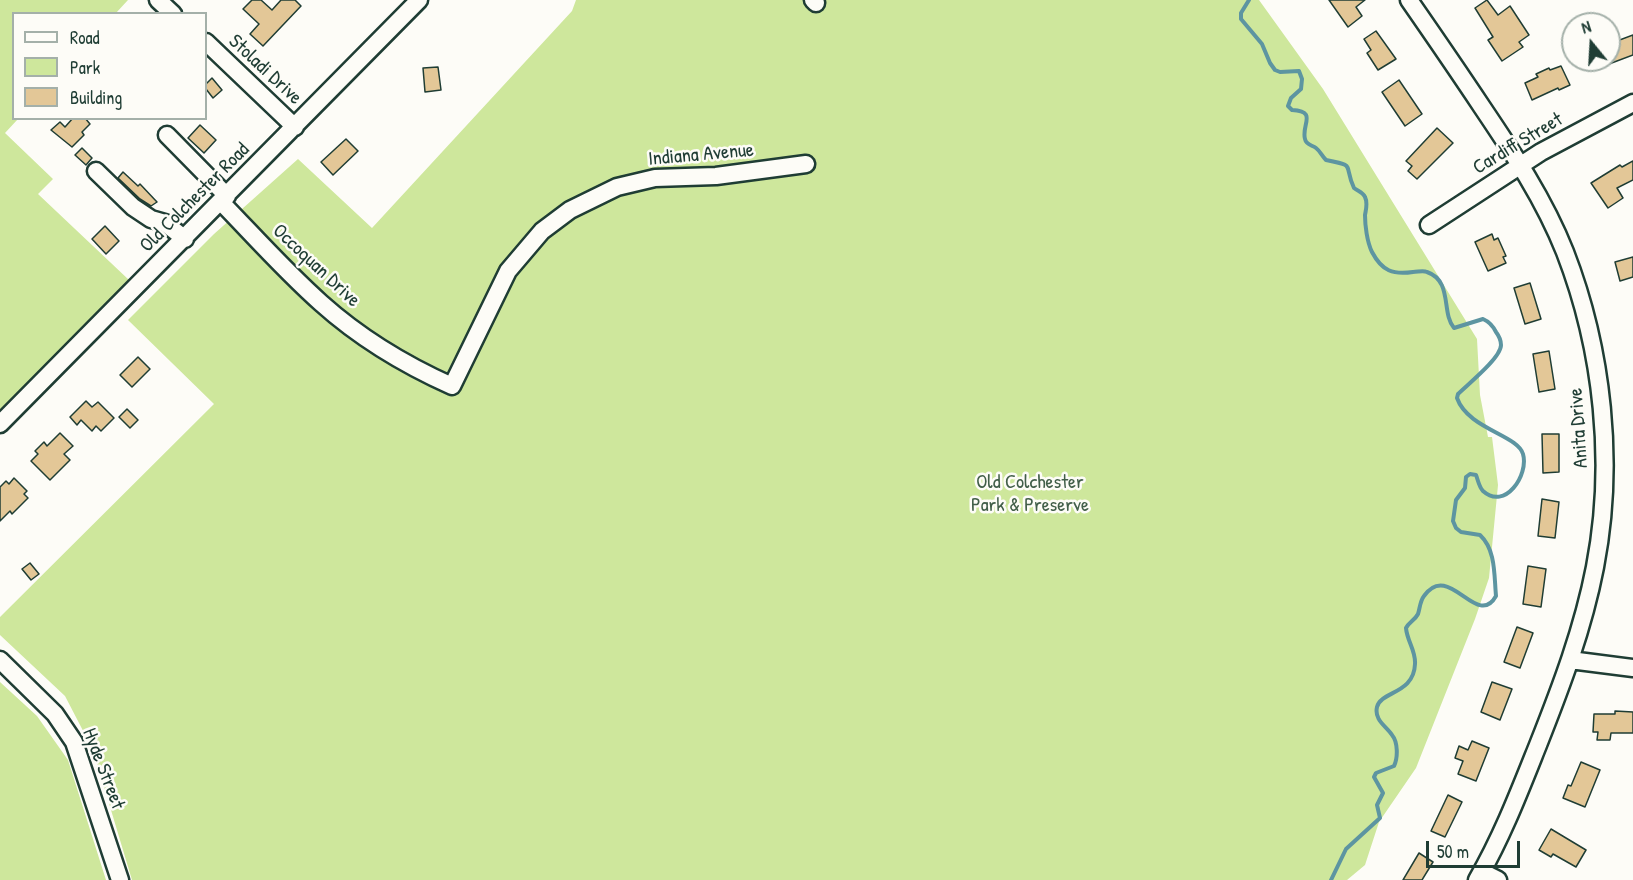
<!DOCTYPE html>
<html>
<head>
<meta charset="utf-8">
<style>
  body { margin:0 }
  #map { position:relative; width:1633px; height:880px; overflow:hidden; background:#fdfcf7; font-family:"Patrick Hand",sans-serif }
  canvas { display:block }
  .legend { position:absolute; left:12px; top:12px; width:195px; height:108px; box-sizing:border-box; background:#fdfcf7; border:2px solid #a4b0a9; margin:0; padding:8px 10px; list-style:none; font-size:18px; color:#1f3d34 }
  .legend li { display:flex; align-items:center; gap:12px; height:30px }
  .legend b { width:30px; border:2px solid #a4b0a9 }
  .north { position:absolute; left:1561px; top:12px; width:60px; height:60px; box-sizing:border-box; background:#fdfcf7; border:2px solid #a4b0a9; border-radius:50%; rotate:342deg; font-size:16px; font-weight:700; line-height:24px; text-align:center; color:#1f3d34 }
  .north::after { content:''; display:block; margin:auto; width:21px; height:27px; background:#1f3d34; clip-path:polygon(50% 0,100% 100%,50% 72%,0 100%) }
  .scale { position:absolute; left:1426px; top:841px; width:94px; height:27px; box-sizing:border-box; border:3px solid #1f3d34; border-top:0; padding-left:8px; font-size:18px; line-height:21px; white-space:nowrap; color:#1f3d34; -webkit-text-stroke:4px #fdfcf7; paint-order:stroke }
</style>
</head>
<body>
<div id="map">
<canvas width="1633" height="880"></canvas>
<ul class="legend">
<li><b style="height:8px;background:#fdfcf7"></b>Road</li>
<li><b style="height:16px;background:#cee79c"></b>Park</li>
<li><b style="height:16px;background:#e3c797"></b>Building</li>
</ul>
<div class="north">N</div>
<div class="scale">50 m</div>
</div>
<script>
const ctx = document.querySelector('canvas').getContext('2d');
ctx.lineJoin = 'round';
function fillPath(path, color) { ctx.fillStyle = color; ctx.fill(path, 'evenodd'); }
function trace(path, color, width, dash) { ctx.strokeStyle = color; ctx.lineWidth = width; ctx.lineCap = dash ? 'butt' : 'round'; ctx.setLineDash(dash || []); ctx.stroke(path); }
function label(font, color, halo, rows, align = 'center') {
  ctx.font = font + ' "Patrick Hand",sans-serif'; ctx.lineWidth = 5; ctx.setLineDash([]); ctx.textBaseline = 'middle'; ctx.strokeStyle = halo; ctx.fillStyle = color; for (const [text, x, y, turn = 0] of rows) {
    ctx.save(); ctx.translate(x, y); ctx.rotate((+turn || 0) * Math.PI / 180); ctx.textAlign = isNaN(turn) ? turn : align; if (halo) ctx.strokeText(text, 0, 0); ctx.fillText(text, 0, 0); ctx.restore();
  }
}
fillPath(new Path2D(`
  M0 0H128L116 13 14 14V118L18 119 5 133 53 179 38 194 129 280 0 410Z
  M576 0H1259L1323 89 1477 339 1480 395 1488 437H1492L1498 485 1489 578 1475 619 1416 768 1379 822 1365 865 1347 880H132L93 750 65 696 0 635V617L214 404 128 320 214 234 298 159 372 228 572 11Z
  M0 682 37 716 68 760 106 880H0Z`), '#cee79c');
trace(new Path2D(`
  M1249 0 1241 13V19L1262 44 1270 63 1275 70 1280 72 1299 71 1302 79 1301 89 1291 98 1288 106 1292 110C1318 111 1301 125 1305 139 1306 145 1312 145 1316 148 1320 151 1322 156 1326 160 1357 166 1343 164 1354 188 1358 191 1363 192 1365 197 1368 203 1366 209 1365 215 1365 225 1367 242 1372 252 1382 271 1393 275 1413 272 1418 272 1423 270 1427 272 1453 281 1441 313 1454 328L1483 319C1490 322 1493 326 1496 332 1499 336 1501 341 1501 345 1501 358 1467 385 1458 394L1457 398C1468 429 1518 435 1523 454 1529 475 1505 511 1483 491 1479 487 1478 480 1476 475L1470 474 1466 477 1465 488 1456 500 1453 521 1456 528 1461 532 1480 535C1496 550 1494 575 1496 596 1477 630 1449 560 1424 596 1420 601 1420 608 1418 614 1415 620 1409 622 1406 628 1407 641 1416 651 1415 664 1414 694 1381 691 1377 707 1374 720 1386 726 1392 735 1398 742 1398 758 1394 766L1376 773 1374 777 1383 793 1377 805 1380 818 1346 849 1331 880`), '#5d95a1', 4);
const building = new Path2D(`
  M252 0H261L272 10 281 0H295L301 6 263 46 250 34 259 24 243 9Z
  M1329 0H1365L1356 7 1362 16 1348 27Z
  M1487 0 1498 15 1510 6 1529 35 1519 42 1523 47 1502 61 1488 40 1493 37 1475 8Z
  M1376 31 1396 59 1378 70 1367 53 1371 50 1364 39Z
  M1633 35V55L1609 64V44Z
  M1561 66 1570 85 1559 90 1558 88 1532 100 1525 83 1538 77 1536 74 1549 68 1550 70Z
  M438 67 441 90 425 92 423 68Z
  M212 78 222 90 213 98 206 89V84Z
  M1399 80 1422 114 1405 126 1382 92Z
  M73 118H85L90 124 82 132 84 135 72 147 51 130 60 122 65 127Z
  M200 125 216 140 204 153 188 138Z
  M1437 128 1453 143 1417 179 1408 171 1412 166 1406 161Z
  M346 139 358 151 333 175 321 162Z
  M82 148 92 158 86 165 75 155Z
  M1633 161V180L1617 188 1623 198 1608 208 1591 183 1620 165 1622 167Z
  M123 172 138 186 140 184 157 202 151 206 140 199 118 178Z
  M105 226 119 241 106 254 92 239Z
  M1492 234 1494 240 1498 238 1506 256 1503 257 1506 263 1488 271 1475 242Z
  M1633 257V277L1620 281 1615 262Z
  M1530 283 1541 319 1525 324 1514 288Z
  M1549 351 1555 389 1539 392 1533 354Z
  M138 357 150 369 132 387 120 375Z
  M86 401 92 407 98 402 114 418 101 431 96 426 92 431 81 420 77 425 70 417Z
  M127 409 138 420 130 428 119 417Z
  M60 433 73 446 64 454 70 460 50 480 31 461 38 454 35 451 44 442 47 446Z
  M1542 434H1559V472L1543 473Z
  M14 478 27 491 24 494 28 498 12 514 10 511 0 521V487L6 481 9 484Z
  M1542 499 1559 502 1555 538 1538 536Z
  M30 563 39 574 31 580 22 569Z
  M1528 566 1546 569 1541 607 1523 604Z
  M1517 627 1533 633 1520 668 1504 662Z
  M1492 682 1512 689 1500 720 1481 712Z
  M1615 711 1633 712V733H1611L1610 740H1597L1598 732H1593L1594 714H1615Z
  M1472 741 1489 748 1476 781 1458 774 1463 761 1455 758 1459 746 1468 750Z
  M1581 762 1600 770 1585 807 1563 798 1568 785 1571 786Z
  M1448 795 1462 802 1445 837 1431 831Z
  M1551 829 1586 850 1576 867 1553 854 1551 857 1539 850Z
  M1419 853 1433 862 1422 880H1403Z`);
fillPath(building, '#e3c797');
trace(building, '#1f3d34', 1.5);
const minor = new Path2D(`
  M158 0 173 14
  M813 0 816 3
  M1409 0C1434 36 1458 71 1482 107 1513 153 1544 199 1565 252 1603 350 1615 464 1595 567 1583 629 1561 687 1538 745 1520 790 1502 837 1477 880
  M206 42 295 127
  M167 135 227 196
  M96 171 133 207 151 219 165 223 185 239
  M221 202C254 236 286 272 321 303 360 338 405 365 452 386L508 271 542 231 570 210 617 187 655 178 716 176 806 164
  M1429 225 1541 152 1633 103
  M0 424 419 0
  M0 660 55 714 74 742 120 880
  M1570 660 1633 668
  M1482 872 1498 880`);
trace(minor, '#1f3d34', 21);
trace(minor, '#fdfcf7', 16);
label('20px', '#1f3d34', '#fdfcf7', [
  ["Stoladi Drive",265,70,43],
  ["Cardiff Street",1518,144,-31],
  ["Indiana Avenue",701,155,-5],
  ["Old Colchester Road",195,198,-45],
  ["Occoquan Drive",316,266,43],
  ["Anita Drive",1579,428,-94],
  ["Hyde Street",103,769,69]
]);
label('20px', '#425f49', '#fdfcf7', [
  ["Old Colchester",1030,483],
  ["Park & Preserve",1030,506]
]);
</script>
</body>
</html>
